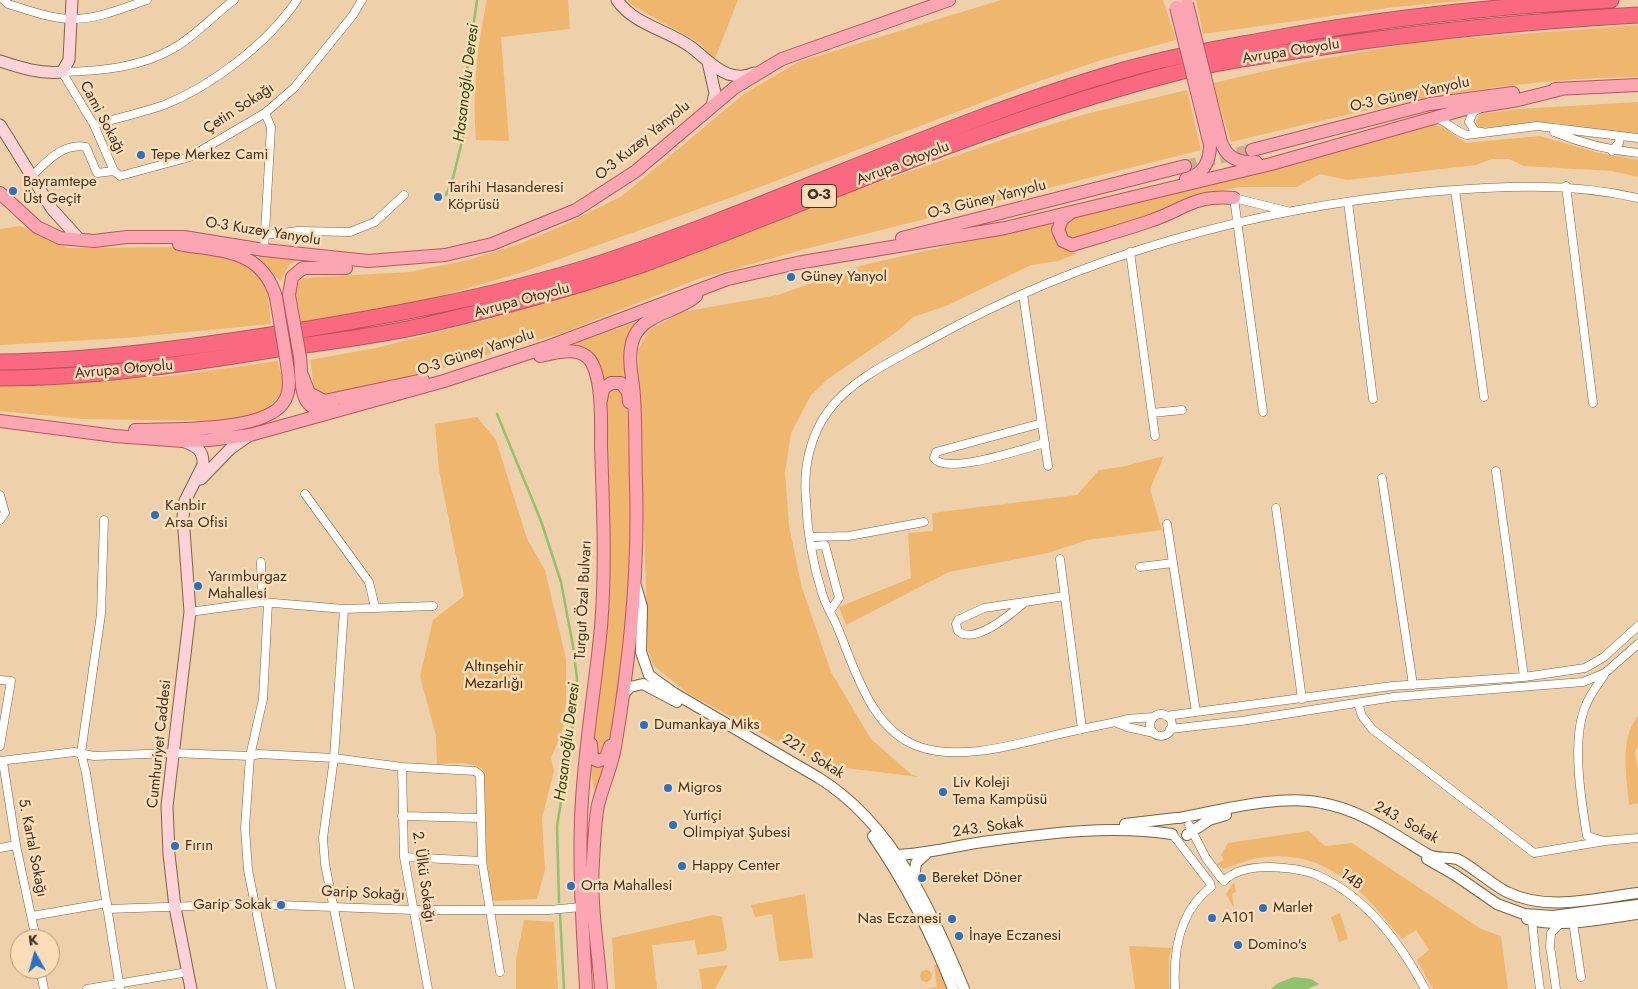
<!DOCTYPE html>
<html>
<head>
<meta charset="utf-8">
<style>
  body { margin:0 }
  #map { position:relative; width:1638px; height:989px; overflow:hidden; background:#eed0ab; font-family:Jost,sans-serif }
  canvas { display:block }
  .north { position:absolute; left:10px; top:929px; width:50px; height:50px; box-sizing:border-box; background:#fbddb8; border:1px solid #af997c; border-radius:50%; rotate:353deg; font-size:14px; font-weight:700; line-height:20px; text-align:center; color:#3e3223 }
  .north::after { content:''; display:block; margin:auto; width:18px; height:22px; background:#2772c2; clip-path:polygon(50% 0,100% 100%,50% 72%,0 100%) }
</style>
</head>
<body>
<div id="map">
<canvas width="1638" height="989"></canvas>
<div class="north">K</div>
</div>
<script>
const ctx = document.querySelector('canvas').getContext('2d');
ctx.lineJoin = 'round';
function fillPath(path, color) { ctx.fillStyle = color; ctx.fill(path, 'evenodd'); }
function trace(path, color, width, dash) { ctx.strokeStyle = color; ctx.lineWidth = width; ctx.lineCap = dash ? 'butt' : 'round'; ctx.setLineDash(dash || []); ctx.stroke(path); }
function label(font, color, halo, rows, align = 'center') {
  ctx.font = font + ' Jost,sans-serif'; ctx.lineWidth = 5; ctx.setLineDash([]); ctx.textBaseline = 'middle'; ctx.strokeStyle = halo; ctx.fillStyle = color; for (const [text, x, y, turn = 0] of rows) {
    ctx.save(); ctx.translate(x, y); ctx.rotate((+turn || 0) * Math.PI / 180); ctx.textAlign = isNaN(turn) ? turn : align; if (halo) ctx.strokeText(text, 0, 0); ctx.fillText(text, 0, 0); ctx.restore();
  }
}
fillPath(new Path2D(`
  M487 0H568L570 29 501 37 509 141 476 140C472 93 477 47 487 0Z
  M627 0H738L714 61 701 44 630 4Z
  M1001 0H1163L1176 40 1101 60 1025 86 757 188 523 272 431 299 301 322 295 287 302 278 409 272 468 260 522 243 564 225 622 196 744 94 798 62Z
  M1196 0H1471L1395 7 1203 34Z
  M1638 25V77C1582 78 1527 82 1472 91 1391 103 1311 123 1231 142L1213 83 1305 62 1417 42Z
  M1187 90 1201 150 809 248 698 279 562 333 432 371 323 397 314 387 310 360 376 348 493 318 631 276 793 212 1016 135 1086 114Z
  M1638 102V136L1555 123 1477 128 1476 121 1480 114 1519 109Z
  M1434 125 1443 127 1466 143 1540 136 1595 152 1638 160V177L1612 171 1524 166 1509 159H1492L1476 165 1347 180 1320 174 1297 187H1239L1192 197 1156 215 1075 242 1066 240 1064 225C1078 208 1209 184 1239 176 1304 161 1369 142 1434 125Z
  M1054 222C1054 243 1060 244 1076 254L1058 261 1031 265 946 306 913 317 899 330 828 379 811 395 791 433 785 472 789 526 802 588 831 672 871 739 912 775 919 777 821 765 689 694 654 666 648 651 638 350 649 330 682 312 778 295 863 265Z
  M20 226 69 248 176 247 226 257 252 267 267 288 271 324 125 338 0 345V229Z
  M258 256 301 260 290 264 280 281Z
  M639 321C621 343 623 353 627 380L602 385C600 360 598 351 571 345Z
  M277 361 283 379 280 396 263 411 224 421 83 419 0 411V384L172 376Z
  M616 390H620L627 400C630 473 633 547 627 620 623 666 615 711 606 755L598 758 594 746C609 628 612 517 606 399L609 392Z
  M477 417 496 440 527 539 545 570 566 659V702L562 732 551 758 554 771 542 818 545 870 537 899 494 901 492 899 482 821 484 771C473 760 452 764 437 764L436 736 420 676 433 620 464 596 439 470 435 424Z
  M1164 456 1150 489 1162 530 1087 540 1048 553 949 572 846 625 839 607 911 578 908 533 933 531 932 513 1077 495 1099 470 1121 467Z
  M1638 716V744L1635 753 1638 769V803L1629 805C1627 778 1619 738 1638 716Z
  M590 763 605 765 595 798Z
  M1309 831 1325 846 1352 843 1481 929 1501 936 1508 989H1433L1417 960 1429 950 1416 930 1402 939C1365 894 1330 850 1264 857 1250 858 1237 865 1224 869L1216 864 1224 860 1221 855 1228 843Z
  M1234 882 1236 892 1232 894 1234 908 1226 894Z
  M805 894 813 958 779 961 772 914 755 917 751 905Z
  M1340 913 1348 939 1339 942 1331 917Z
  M713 915 722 917 727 947 725 951 697 955 695 940 652 945 657 989H615L612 938Z
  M524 920 554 922 558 989H516V960Z
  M1129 946 1172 948 1169 956V989H1135Z
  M939 964 949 989H925L937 987 934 965Z
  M728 965 715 989H702L699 969Z
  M920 976a6 6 0 1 1 12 0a6 6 0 1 1-12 0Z`), '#eeb76d');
fillPath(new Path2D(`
  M1294 977 1311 979 1319 984 1308 989H1271L1278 983Z`), '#91c26d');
trace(new Path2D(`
  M446 195 453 178 463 137 462 105 477 0
  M497 414 541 521 561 582 573 646 577 679 571 741 557 826 559 902
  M560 914 564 989`), '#91c26d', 2.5);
trace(new Path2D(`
  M1185 166 1252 150`), '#cbb090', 12, [12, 6]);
const minor = new Path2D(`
  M4 0 8 4C28 10 51 19 72 19 98 19 123 8 147 0
  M234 0C214 15 195 36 174 48 140 68 100 71 62 72L94 125 114 171 120 176 190 157 265 113 294 88 353 15 362 0
  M1479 109 1473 112 1469 122 1475 131 1482 132
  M1436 118C1448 122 1455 132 1467 135L1537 126 1638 138
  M94 125C117 118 141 113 164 105 212 86 268 43 297 0
  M1554 132C1581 143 1608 150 1638 153
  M1612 151 1619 143 1620 136
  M32 176C46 162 64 142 86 147L97 173 114 171
  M1566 186 1593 403
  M1455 190 1484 397
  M1348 202 1373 399
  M265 235 298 231 350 232 375 222 404 195
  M264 250 271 127 265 113
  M1130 252 1155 436
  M1023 294 1048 466
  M1263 412 1234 198 1287 211
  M1152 413 1182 410
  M1042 423 936 452 934 458C946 476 1025 448 1045 443
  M1496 471 1524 677
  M1382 478 1413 685
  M305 494 369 582 375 607
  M0 495 5 513 0 520
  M1276 508 1302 699
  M104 520 101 614 81 753 86 773 120 989
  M1167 524 1196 712
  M811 537 849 536 924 522
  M813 546 825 545 839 598 830 611
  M1060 559 1082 729
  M261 562 262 602
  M1140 567 1173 563
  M1025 602C1012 613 975 646 958 631L956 624 958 620 984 608 1065 596
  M268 603 263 699 250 756 245 828 248 870 272 989
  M344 609 334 758 323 838 325 864 350 989
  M190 612 262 602 344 609 433 606
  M1604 675C1598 685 1590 694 1586 705 1571 738 1581 800 1587 836L1605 841 1638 838
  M0 680 11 681 0 746
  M1358 703 1362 716 1372 729 1534 853 1605 841
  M1150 725a11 11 0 1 1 22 0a11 11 0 1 1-22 0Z
  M1166 716 1392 686 1524 677 1585 668 1604 657 1638 626
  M1153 717 1127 719C1111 724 1094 726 1078 730 1031 739 967 763 920 747 871 731 855 669 837 626 832 615 825 604 822 593 813 564 807 530 806 500 803 468 810 435 829 410 853 378 896 359 930 340 1082 255 1255 208 1428 192 1500 186 1568 182 1638 198
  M1117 723 1127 727 1154 733
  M1170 729 1241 721 1394 697 1583 682 1605 673 1638 644
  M0 761 74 752 94 756 173 753 250 756 259 754 334 758 402 767 475 771 480 775 482 861 500 972
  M3 762 16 845 36 939
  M402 767 404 857 428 989
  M402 816 480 818
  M1189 825 1206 858 1221 878
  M1174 836 1210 883
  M0 848 16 845
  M404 857 482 861
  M1224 881C1235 869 1253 867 1270 867 1286 868 1303 869 1319 876 1366 897 1401 944 1425 989
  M107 909 254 904 413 910H549L581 907
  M32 916 107 903
  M1532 920 1535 949
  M1573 922 1581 977
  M1550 947 1551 933 1561 923
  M1551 952 1556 989
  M1535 953 1540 989
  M40 969 44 989
  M87 989 188 972
  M1175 989C1173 951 1179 911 1211 887`);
const tertiary = new Path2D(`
  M636 586 642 607 641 652 649 675 674 693 819 778C893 824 932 911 964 989
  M624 694 630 687 643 684 677 702
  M1179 818C1222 810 1279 794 1322 803 1362 810 1393 834 1427 854 1437 860 1446 856 1457 859 1466 862 1494 886 1507 892 1547 912 1597 898 1638 893
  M1125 824 1176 818
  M1187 835 1209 820 1226 815
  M873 836C906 884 932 935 953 989
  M896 855C929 854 957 845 990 841 1050 833 1111 825 1172 834
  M1427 859 1455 875 1497 904 1524 914 1553 916 1638 905
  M914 879 916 863 926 854
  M1527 919C1562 929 1602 918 1638 914`);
const secondary = new Path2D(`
  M617 0C634 25 668 30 691 47 703 56 713 68 728 74 738 77 745 77 754 73
  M0 61C21 68 40 74 62 72L69 60 72 0
  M708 62 715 93 712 106
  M0 125 52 209 80 240
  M183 441C196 446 204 450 203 465L185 501 183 517 190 612 167 806 169 854 175 907 191 989
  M201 479 230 449 250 435`);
const primary = new Path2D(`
  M1555 89 1638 85
  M1221 142C1227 159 1240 163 1256 162
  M1252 150 1430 104 1513 93
  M1186 179C1203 174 1210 163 1210 145
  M0 193 37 227 60 238 94 241 127 237H184L264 250 368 261 445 255 492 244 576 210 636 171 734 88 782 59 949 0
  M1069 214 1062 219 1058 230 1063 241 1072 245C1098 237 1124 230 1150 221 1186 209 1192 195 1234 198
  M902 238 1185 166
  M179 244C221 252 261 248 276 297
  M289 295 292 277 303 268H346
  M540 356C555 353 579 345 590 360 603 378 601 424 601 446 603 506 606 566 601 627 595 691 583 755 581 819 579 876 583 932 586 989
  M300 357C303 381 296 416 333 408
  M302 375 309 393 324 401 423 380
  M601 400 603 389 611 383H621L628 392 629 402
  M0 421 115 436 183 441 209 440 250 435 444 381 544 348 728 279 797 263 1005 228 1271 164 1469 108 1518 100 1562 89
  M135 430C168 429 269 433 285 400 292 387 288 372 286 358
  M591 744 592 758 598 761 606 758 610 746
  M601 989C598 947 590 904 593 861 594 845 595 820 598 805 603 785 612 766 615 747 630 659 639 572 636 483 635 455 636 425 634 397 633 377 626 356 634 337 645 313 678 312 696 296`);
const motorway = new Path2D(`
  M0 362C98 361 194 347 290 332 392 315 493 297 592 266 772 208 942 122 1124 70 1173 56 1222 48 1271 39 1383 18 1497 6 1611 0
  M0 378C93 378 185 364 277 349 327 342 377 336 426 325 499 308 570 289 641 265 819 199 994 119 1179 72 1226 60 1275 54 1322 47 1427 31 1532 21 1638 15`);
trace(minor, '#7d6341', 9);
trace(tertiary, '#7d6341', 12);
trace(secondary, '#7d6341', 13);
trace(primary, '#b8565f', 14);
trace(motorway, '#b8565f', 17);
trace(minor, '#fff', 8);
trace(tertiary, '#fff', 10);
trace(secondary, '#fed2d9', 11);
trace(primary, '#fca5b3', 12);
trace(motorway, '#fa6980', 15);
const primaryBridge = new Path2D(`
  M1187 4 1221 142
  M1176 7 1210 145
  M289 295 300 357
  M276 297 286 358`);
trace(primaryBridge, '#b8565f', 14, []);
trace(primaryBridge, '#fca5b3', 12);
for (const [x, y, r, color] of [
  [141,155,5,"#2772c2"],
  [13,191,5,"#2772c2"],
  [438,197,5,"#2772c2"],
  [791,277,5,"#2772c2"],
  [155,515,5,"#2772c2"],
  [198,586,5,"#2772c2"],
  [644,725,5,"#2772c2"],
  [668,788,5,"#2772c2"],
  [943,792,5,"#2772c2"],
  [673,825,5,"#2772c2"],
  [175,846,5,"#2772c2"],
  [682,866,5,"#2772c2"],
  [922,878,5,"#2772c2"],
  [571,886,5,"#2772c2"],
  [281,905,5,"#2772c2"],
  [1263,908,5,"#2772c2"],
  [1212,918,5,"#2772c2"],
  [952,919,5,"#2772c2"],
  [959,936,5,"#2772c2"],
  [1238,945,5,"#2772c2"]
]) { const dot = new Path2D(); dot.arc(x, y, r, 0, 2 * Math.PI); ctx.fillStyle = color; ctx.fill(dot); trace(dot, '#fbddb8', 2); }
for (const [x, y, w] of [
  [819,196,35]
]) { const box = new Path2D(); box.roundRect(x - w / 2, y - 11.5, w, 23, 4); ctx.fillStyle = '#fbddb8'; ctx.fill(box); trace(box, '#3e3223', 1); }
label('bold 14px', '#3e3223', null, [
  ["O-3",819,196]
]);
label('15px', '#3e3223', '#fbddb8', [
  ["Avrupa Otoyolu",1291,52,-9],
  ["O-3 Güney Yanyolu",1410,95,-12],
  ["Çetin Sokağı",239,109,-33],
  ["Cami Sokağı",102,118,62],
  ["O-3 Kuzey Yanyolu",643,141,-39],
  ["Avrupa Otoyolu",903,164,-21],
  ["O-3 Güney Yanyolu",987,200,-14],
  ["O-3 Kuzey Yanyolu",263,232,9],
  ["Avrupa Otoyolu",522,301,-15],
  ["O-3 Güney Yanyolu",476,353,-18],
  ["Avrupa Otoyolu",124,370,-5],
  ["Turgut Özal Bulvarı",584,600,-87],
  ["Cumhuriyet Caddesi",160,744,-84],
  ["221. Sokak",813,757,32],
  ["243. Sokak",1406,823,29],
  ["243. Sokak",988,828,-8],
  ["5. Kartal Sokağı",32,848,79],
  ["2. Ülkü Sokağı",423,877,82],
  ["14B",1351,880,36],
  ["Garip Sokağı",363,894,3]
]);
label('15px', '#3e3223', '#fbddb8', [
  ["Tepe Merkez Cami",151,155],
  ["Bayramtepe",23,182],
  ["Üst Geçit",23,199],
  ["Tarihi Hasanderesi",448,188],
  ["Köprüsü",448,205],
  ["Güney Yanyol",801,277],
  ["Kanbir",165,506],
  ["Arsa Ofisi",165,523],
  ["Yarımburgaz",208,577],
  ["Mahallesi",208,594],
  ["Dumankaya Miks",654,725],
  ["Liv Koleji",953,783],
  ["Tema Kampüsü",953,800],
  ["Migros",678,788],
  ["Yurtiçi",683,816],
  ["Olimpiyat Şubesi",683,833],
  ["Fırın",185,846],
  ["Happy Center",692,866],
  ["Bereket Döner",932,878],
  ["Orta Mahallesi",581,886],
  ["Garip Sokak",271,905,"right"],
  ["Marlet",1273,908],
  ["A101",1222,918],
  ["Nas Eczanesi",942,919,"right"],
  ["İnaye Eczanesi",969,936],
  ["Domino's",1248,945]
], 'left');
label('15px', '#402701', '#fbddb8', [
  ["Altınşehir",494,667],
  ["Mezarlığı",494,684]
]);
label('italic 16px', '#29480a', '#fbddb8', [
  ["Hasanoğlu Deresi",467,83,-83],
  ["Hasanoğlu Deresi",568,742,-83]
]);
</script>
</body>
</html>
